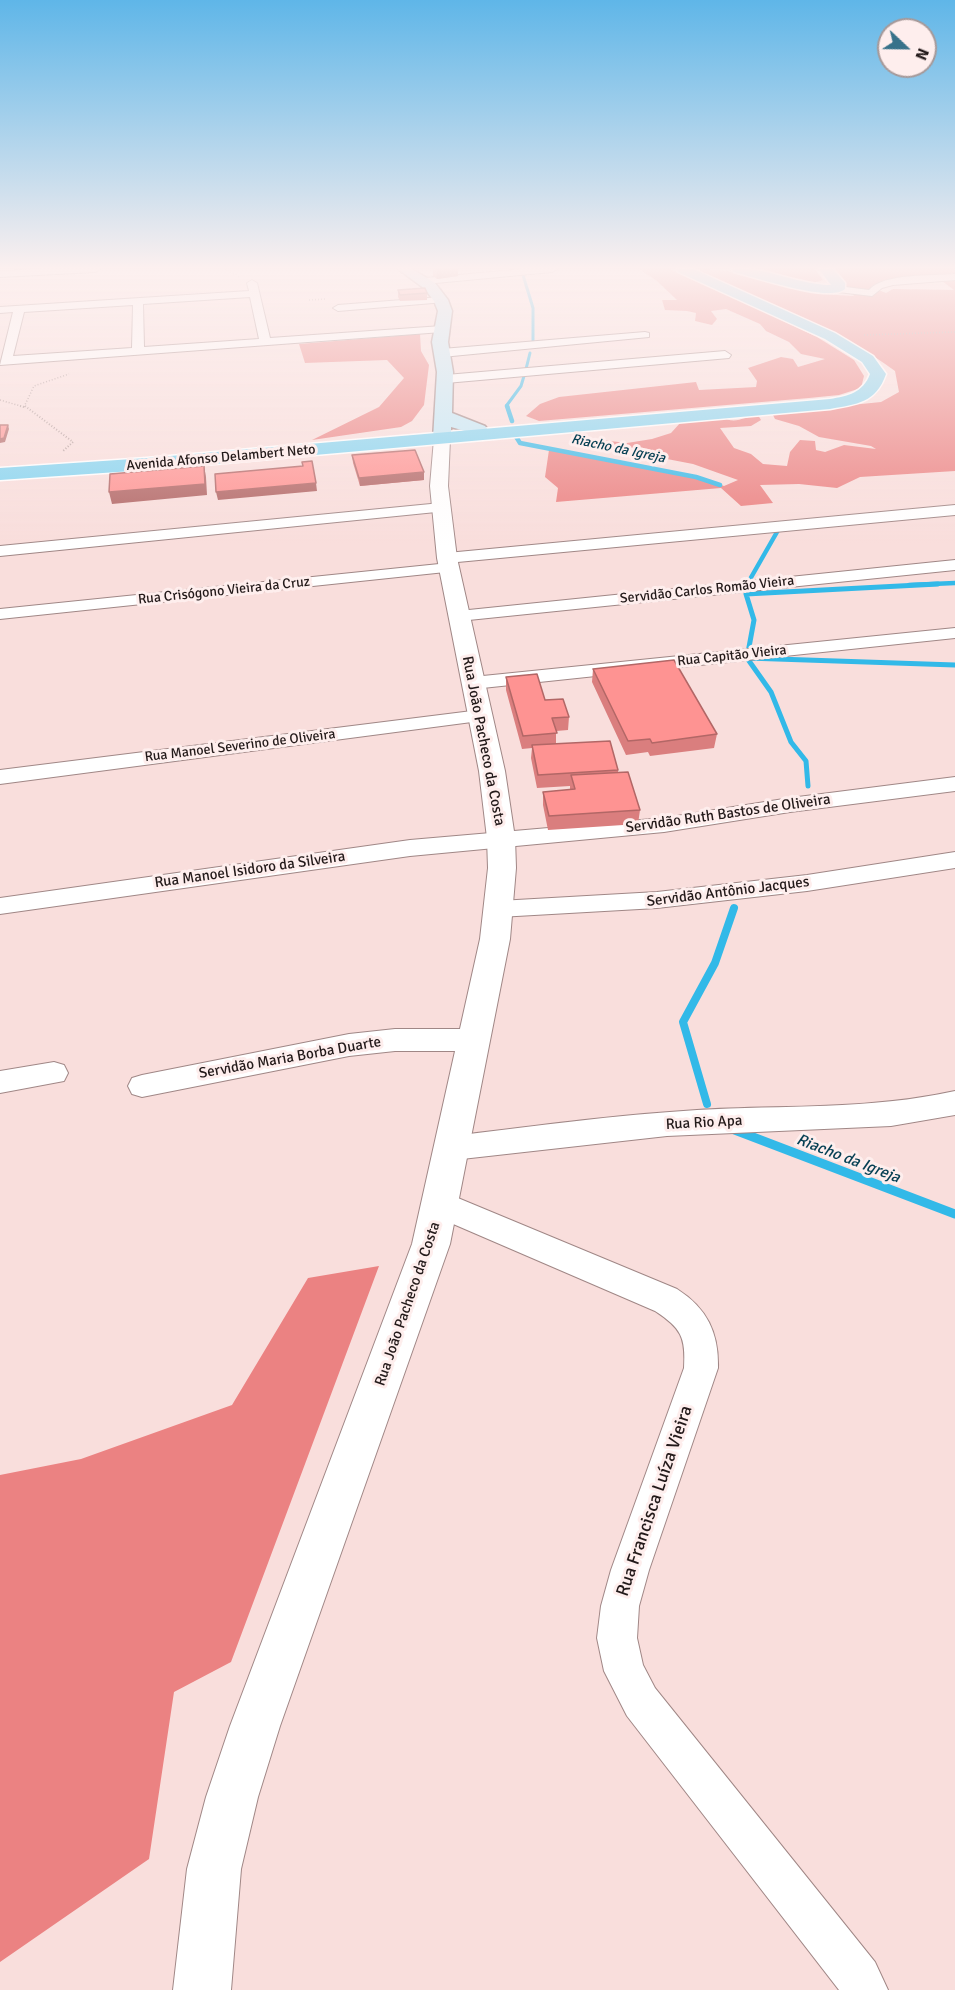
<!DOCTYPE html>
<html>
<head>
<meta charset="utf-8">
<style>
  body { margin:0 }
  #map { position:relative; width:955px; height:1990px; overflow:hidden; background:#f9dedc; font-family:Signika,sans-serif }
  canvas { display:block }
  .north { position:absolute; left:877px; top:18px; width:60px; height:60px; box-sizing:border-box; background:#feeeed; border:2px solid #a69999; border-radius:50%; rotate:112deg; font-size:16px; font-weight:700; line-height:24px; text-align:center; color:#231a1a }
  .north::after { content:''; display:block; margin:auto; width:21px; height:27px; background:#37728a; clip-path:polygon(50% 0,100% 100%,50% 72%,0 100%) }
</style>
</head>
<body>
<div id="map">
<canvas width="955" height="1990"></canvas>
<div class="north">N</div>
</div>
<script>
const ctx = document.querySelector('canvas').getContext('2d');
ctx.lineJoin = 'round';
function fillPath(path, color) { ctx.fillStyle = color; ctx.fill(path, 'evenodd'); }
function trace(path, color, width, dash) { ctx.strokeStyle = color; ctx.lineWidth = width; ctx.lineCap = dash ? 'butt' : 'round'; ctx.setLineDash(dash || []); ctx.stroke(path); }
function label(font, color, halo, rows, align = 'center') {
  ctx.font = font + ' Signika,sans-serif'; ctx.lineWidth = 6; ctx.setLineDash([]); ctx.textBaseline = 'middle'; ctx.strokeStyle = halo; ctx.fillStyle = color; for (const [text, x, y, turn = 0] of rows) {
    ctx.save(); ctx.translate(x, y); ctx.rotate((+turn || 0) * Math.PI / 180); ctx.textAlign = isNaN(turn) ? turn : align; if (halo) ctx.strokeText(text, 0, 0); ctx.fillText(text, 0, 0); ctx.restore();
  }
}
fillPath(new Path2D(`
  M639 269H670L737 299 817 337 854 360 864 376 861 388 839 395 809 398 539 421 526 416 540 404 559 397 696 382 699 390 756 387 757 381 748 368 781 357 793 359 798 367 825 359 801 354 789 342 766 331 760 324 726 309 711 311 717 319 712 325 695 321 696 313 687 311 665 310 662 300H677L657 281Z
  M699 269C738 269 766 281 803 290 820 294 836 295 854 296L831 269H955V273C932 278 889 274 871 287L886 293 893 289 954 290 942 281H955V471L860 477 837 488 799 484 760 485 773 503 741 506 721 488 556 502 558 488 545 477 549 450 698 476 724 486 738 480 693 464 574 441 584 438 627 443 652 439 671 433 681 422 721 416C735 426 744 416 758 415L761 420 751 426 720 428 734 448 751 454 763 464 787 466 790 452 800 440 815 441 816 450 825 452 844 445 876 449 871 446 819 437 799 426 775 419 772 413 881 402 899 392 895 371C838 328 767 303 702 273Z
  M744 269H815L823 280C806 288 763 273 744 269Z
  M420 334 421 351 429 365 424 405 412 421 401 427 312 440 379 407 404 378 387 360 305 363 299 344Z
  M379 1266 231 1662 174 1692 149 1859 0 1962V1475L81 1459 232 1405 308 1278Z`), '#eb8282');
trace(new Path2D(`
  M523 275 533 308V343
  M526 369 530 353
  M508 407 507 405 521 386 524 376`), '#32b9e8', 3);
trace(new Path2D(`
  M507 406 512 421
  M515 435 520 443 696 477 720 485
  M749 581 777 532
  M909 585 955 583`), '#32b9e8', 4.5);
trace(new Path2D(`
  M747 658 955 665
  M808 786 806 761 791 742 771 692 747 658 754 620 746 594 938 584`), '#32b9e8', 5);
trace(new Path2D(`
  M707 1104 683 1022 715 963 734 908`), '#32b9e8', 8);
trace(new Path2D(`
  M732 1129 955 1214`), '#32b9e8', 9);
const minor = new Path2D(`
  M44 269H100L95 272 0 277V271Z
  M524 269H557L552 272 425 284 420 281 425 278Z
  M955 274V280L893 285 882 288 872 296 838 292 833 289 838 286 869 290C883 273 933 276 955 274Z
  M252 280 257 283 270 338 442 326 448 329 442 332 0 365 13 312 0 313V307L249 291 247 283ZM250 297 259 339 144 347 143 304ZM133 305 132 348 13 356 24 312Z
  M441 297 445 298V302L338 311 333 308 338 305Z
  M645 332 649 333V337L442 357 436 353 442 349Z
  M725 351 731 355 729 358 446 383 440 379 446 375Z
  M441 503 449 508 446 511 0 556V546Z
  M955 505V515L447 563 439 558 447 553Z
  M955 560V570L459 621 453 620 450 616 453 612 459 611Z
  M449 563 455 565 457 568 455 571 0 619V609Z
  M955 628V638L473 689 466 687 464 683 466 679 473 677Z
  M480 710 487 712 490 716 487 720 0 784V770Z
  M955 777V791L790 812 664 832 410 856 0 914V898L410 840 664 818 790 798Z
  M955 852V868L807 891 657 908 499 917 491 915 487 909 491 903 499 901 657 892 807 875Z
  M395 1029H475L484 1033 488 1040 484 1047 475 1051H395L349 1056 142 1097 132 1094 128 1086 132 1078 142 1075 349 1034Z
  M54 1062 64 1065 68 1073 64 1081 0 1093V1071Z
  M955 1091V1115L891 1126 667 1136 453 1160 443 1157 439 1148 443 1139 453 1136C534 1126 615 1115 697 1110 784 1105 869 1110 955 1091Z
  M441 1191 677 1289C707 1308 719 1333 718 1368L649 1570 639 1606 637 1638 643 1665 655 1688 875 1962 888 1990H839L627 1716 604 1671 597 1638 601 1606 611 1570 684 1368C686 1337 681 1328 655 1311L430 1214 426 1204 430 1194Z`);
const tertiary = new Path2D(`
  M442 434 448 435 450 439 448 486 457 558 505 771 515 838 516 868 510 939 450 1244 280 1726 258 1797 241 1869 231 1990H173L187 1869 206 1797 230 1726 412 1244 480 939 488 868 487 838 479 771 437 558 430 486 434 439 436 435Z`);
const secondary = new Path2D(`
  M398 269H412L435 283 448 300 452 311 448 342 453 372 452 413 485 426 488 430 485 434 479 435 451 427V439L448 443H436L433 439 437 372 432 342 438 311 434 301 425 289Z`);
const primary = new Path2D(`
  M677 269H693L835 333 873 356 886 374C876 403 857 404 830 409L147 470 0 480V468L147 458 830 399C848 396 863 393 870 374L862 362 825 339 678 272Z
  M732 269C766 266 798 285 831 285L819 269H833L845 283V289C830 303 755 277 734 272Z`);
trace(minor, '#a08786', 2);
trace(tertiary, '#a08786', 2);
trace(secondary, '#a08786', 3);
trace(primary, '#fff', 3);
trace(new Path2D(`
  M225 269 240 277
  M309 300 326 299
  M864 335 955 332
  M0 400 24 407
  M24 407 34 386 69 374`), '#b19c9a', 1.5, [1, 2]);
trace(new Path2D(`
  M20 406 24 407
  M25 406 73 442 63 451`), '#b19c9a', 2, [1, 2]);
fillPath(minor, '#fff');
fillPath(tertiary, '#fff');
fillPath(secondary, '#c1e9f8');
fillPath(primary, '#82d4f1');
fillPath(new Path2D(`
  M433 269H458V276L437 279 433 276Z
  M398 290 427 293V300L400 301 398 297Z
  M352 455 424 472V480L360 486 353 463Z
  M593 669 717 734 714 748 650 756 648 752 626 755 592 682Z
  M506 677 545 700 569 717 568 730 556 731V744L618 770V772L640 810 638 824 548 830 543 805V792L570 790V786L537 788 531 758 532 748 522 749 506 690Z`), '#da7e7e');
fillPath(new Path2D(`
  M437 269H458V276L437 279Z
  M8 425 9 429 5 442 0 443V439Z
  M204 466 206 477 207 495 112 504 109 492Z
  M424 472V480L360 486 359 478Z
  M316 483 317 491 218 500 216 492Z`), '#b26766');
const building = new Path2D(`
  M425 288 427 293 400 295 398 290Z
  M0 425H8L4 438 0 439Z
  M415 450 424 472 359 478 352 455Z
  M312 461 316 483 216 492 215 474 303 466 302 462Z
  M204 466 205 484 109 492 110 474Z
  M674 660 717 734 652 743 650 739 628 741 593 669Z
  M537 674 545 700 563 699 569 717 552 718 557 733 523 736 506 677Z
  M610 741 618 770 538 775 532 745Z
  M628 772 640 810 549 816 543 792 575 789 571 775Z`);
fillPath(building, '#fe9392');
trace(building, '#b26766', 1.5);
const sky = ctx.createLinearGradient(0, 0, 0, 547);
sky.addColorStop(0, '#5fb6e8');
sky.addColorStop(0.49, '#fcf0ef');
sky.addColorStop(1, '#fcf0ef00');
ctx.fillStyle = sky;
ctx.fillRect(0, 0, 955, 547);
label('italic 14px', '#053f53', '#feeeed', [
  ["Riacho da Igreja",618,449,12]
]);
label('14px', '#231a1a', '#feeeed', [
  ["Avenida Afonso Delambert Neto",221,458,-5],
  ["Servidão Carlos Romão Vieira",707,590,-6],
  ["Rua Crisógono Vieira da Cruz",224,591,-6],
  ["Rua Capitão Vieira",732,656,-6],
  ["Rua Manoel Severino de Oliveira",240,746,-7]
]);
label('15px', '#231a1a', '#feeeed', [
  ["Rua João Pacheco da Costa",483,741,79],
  ["Servidão Ruth Bastos de Oliveira",728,814,-8],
  ["Rua Manoel Isidoro da Silveira",250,870,-8],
  ["Servidão Antônio Jacques",728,892,-7],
  ["Servidão Maria Borba Duarte",290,1058,-10],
  ["Rua Rio Apa",704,1123,-3],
  ["Rua João Pacheco da Costa",408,1304,-71]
]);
label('italic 16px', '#053f53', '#feeeed', [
  ["Riacho da Igreja",848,1159,21]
]);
label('18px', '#231a1a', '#feeeed', [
  ["Rua Francisca Luíza Vieira",655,1501,-71]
]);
</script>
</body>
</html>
